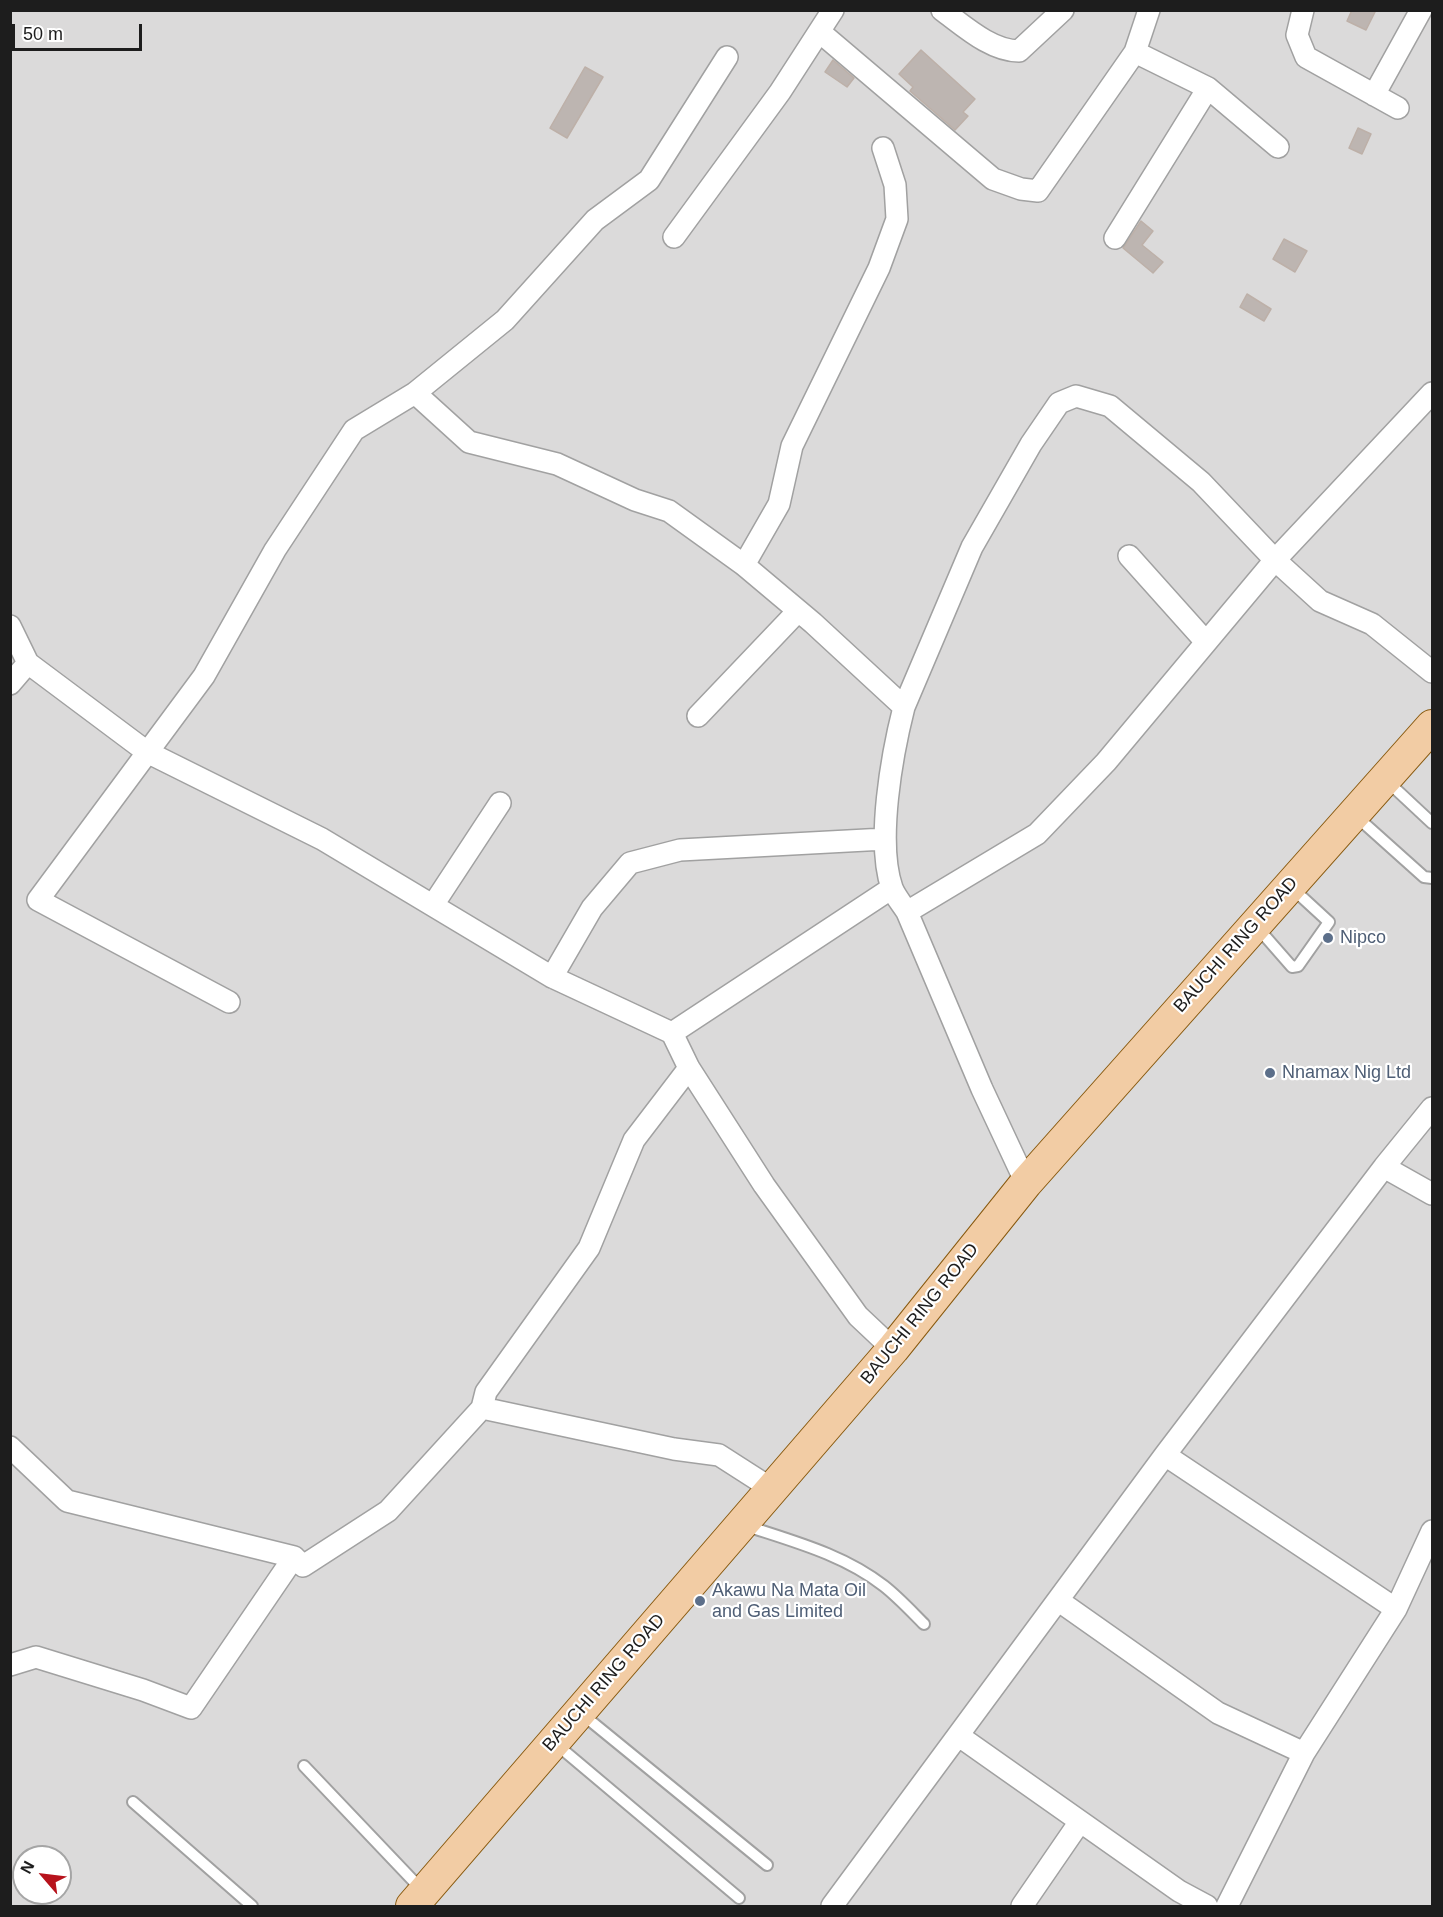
<!DOCTYPE html>
<html>
<head>
<meta charset="utf-8">
<style>
  body { margin:0 }
  #map { position:relative; width:1443px; height:1917px; overflow:hidden; background:#edeae4; font-family:Arial,sans-serif }
  canvas { display:block }
  .frame { position:absolute; inset:0; border:12px solid #1d1d1d; pointer-events:none }
  .north { position:absolute; left:12px; top:1845px; width:60px; height:60px; box-sizing:border-box; background:#fff; border:2px solid #a5a5a5; border-radius:50%; rotate:298deg; font-size:16px; font-weight:700; line-height:24px; text-align:center; color:#1d1d1d }
  .north::after { content:''; display:block; margin:auto; width:21px; height:27px; background:#b7131c; clip-path:polygon(50% 0,100% 100%,50% 72%,0 100%) }
  .scale { position:absolute; left:12px; top:24px; width:130px; height:27px; box-sizing:border-box; border:3px solid #1d1d1d; border-top:0; padding-left:8px; font-size:18px; line-height:21px; white-space:nowrap; color:#1d1d1d; -webkit-text-stroke:4px #fff; paint-order:stroke }
</style>
</head>
<body>
<div id="map">
<canvas width="1443" height="1917"></canvas>
<div class="frame"></div>
<div class="north">N</div>
<div class="scale">50 m</div>
</div>
<script>
const ctx = document.querySelector('canvas').getContext('2d');
ctx.lineJoin = 'round';
function fillPath(path, color) { ctx.fillStyle = color; ctx.fill(path, 'evenodd'); }
function trace(path, color, width, dash) { ctx.strokeStyle = color; ctx.lineWidth = width; ctx.lineCap = dash ? 'butt' : 'round'; ctx.setLineDash(dash || []); ctx.stroke(path); }
function label(font, color, halo, rows, align = 'center') {
  ctx.font = font + ' Arial,sans-serif'; ctx.lineWidth = 4.5; ctx.setLineDash([]); ctx.textBaseline = 'middle'; ctx.strokeStyle = halo; ctx.fillStyle = color; for (const [text, x, y, turn = 0] of rows) {
    ctx.save(); ctx.translate(x, y); ctx.rotate((+turn || 0) * Math.PI / 180); ctx.textAlign = isNaN(turn) ? turn : align; if (halo) ctx.strokeText(text, 0, 0); ctx.fillText(text, 0, 0); ctx.restore();
  }
}
fillPath(new Path2D(`
  M11 11H1432V1906H11ZM24 1857H60V1893H24Z`), '#dbdada');
const building = new Path2D(`
  M1352 10H1376L1366 30 1347 21Z
  M921 50 975 99 963 112 968 116 955 130 910 91 913 87 899 74Z
  M833 60 854 78 847 87 825 72Z
  M585 67 603 77 567 138 550 128Z
  M1358 128 1371 134 1362 154 1349 148Z
  M1141 221 1153 231 1142 245 1163 262 1153 273 1123 248Z
  M1284 239 1307 251 1295 272 1273 259Z
  M1247 294 1271 309 1264 321 1240 307Z`);
fillPath(building, '#bdb5b1');
trace(building, '#bdb0a8', 1.5);
const service = new Path2D(`
  M1387 781 1432 823
  M1357 817 1424 877 1432 878
  M1257 927 1292 967 1298 966 1329 922 1292 888
  M744 1525C792 1541 843 1554 884 1586 898 1597 911 1611 924 1624
  M582 1714 767 1865
  M556 1744 739 1898
  M304 1766 422 1890
  M133 1802 252 1906`);
const minor = new Path2D(`
  M942 10C964 26 991 51 1019 51L1063 10
  M1149 10 1135 52 1208 88 1278 147
  M1303 10 1297 35 1306 57 1398 108
  M821 33 993 179 1021 189 1038 191 1135 52
  M1374 95 1421 10
  M674 237 780 92 833 10
  M1115 238 1208 88
  M415 393 469 442 557 464 635 500 669 511 744 565 813 623 904 707C892 754 876 842 892 888 895 896 902 904 907 912L982 1089 1026 1183
  M1129 556 1206 642
  M744 565 779 504 792 446 879 268 897 219 895 185 883 148
  M10 626 28 663 147 752 322 839 552 977 672 1033 689 1068 764 1185 858 1316 893 1349
  M10 684 28 663
  M904 707 972 547 1031 444 1059 403 1076 396 1110 406 1201 482 1275 560 1320 601 1372 624 1432 672
  M698 716 798 611
  M433 905 500 803
  M907 912 1037 834 1106 762 1275 560 1432 393
  M552 977 592 908 630 863 680 850 885 839
  M229 1002 38 900 204 676 275 550 354 430 415 393 505 320 595 220 649 180 727 57
  M672 1033 892 888
  M1384 1167 1432 1194
  M482 1408 486 1392 589 1248 634 1140 689 1068
  M10 1447 67 1501 294 1557 303 1566 388 1511 482 1408 674 1449 719 1455 772 1489
  M1165 1455 1396 1609
  M1059 1601 1218 1713 1304 1753
  M10 1665 36 1657 143 1690 191 1708 294 1557
  M959 1736 1179 1891 1207 1906
  M832 1906 1165 1455 1384 1167 1432 1108
  M1022 1906 1079 1823
  M1227 1906 1304 1753 1396 1609 1432 1531`);
const primary = new Path2D(`
  M412 1906 893 1349 1026 1183 1432 726`);
trace(service, '#a1a1a1', 14);
trace(minor, '#a1a1a1', 24);
trace(primary, '#88590e', 34);
trace(service, '#fff', 10);
trace(minor, '#fff', 21);
trace(primary, '#f2cca4', 32);
for (const [x, y, r, color] of [
  [1328,938,6,"#5c6f8a"],
  [1270,1073,6,"#5c6f8a"],
  [700,1601,6,"#5c6f8a"]
]) { const dot = new Path2D(); dot.arc(x, y, r, 0, 2 * Math.PI); ctx.fillStyle = color; ctx.fill(dot); trace(dot, '#fff', 2); }
label('18px', '#4e5e75', '#fff', [
  ["Nipco",1340,938],
  ["Nnamax Nig Ltd",1282,1073],
  ["Akawu Na Mata Oil",712,1591],
  ["and Gas Limited",712,1612]
], 'left');
label('18px', '#1d1d1d', '#fff', [
  ["BAUCHI RING ROAD",1236,945,-48],
  ["BAUCHI RING ROAD",920,1314,-51],
  ["BAUCHI RING ROAD",604,1683,-49]
]);
</script>
</body>
</html>
